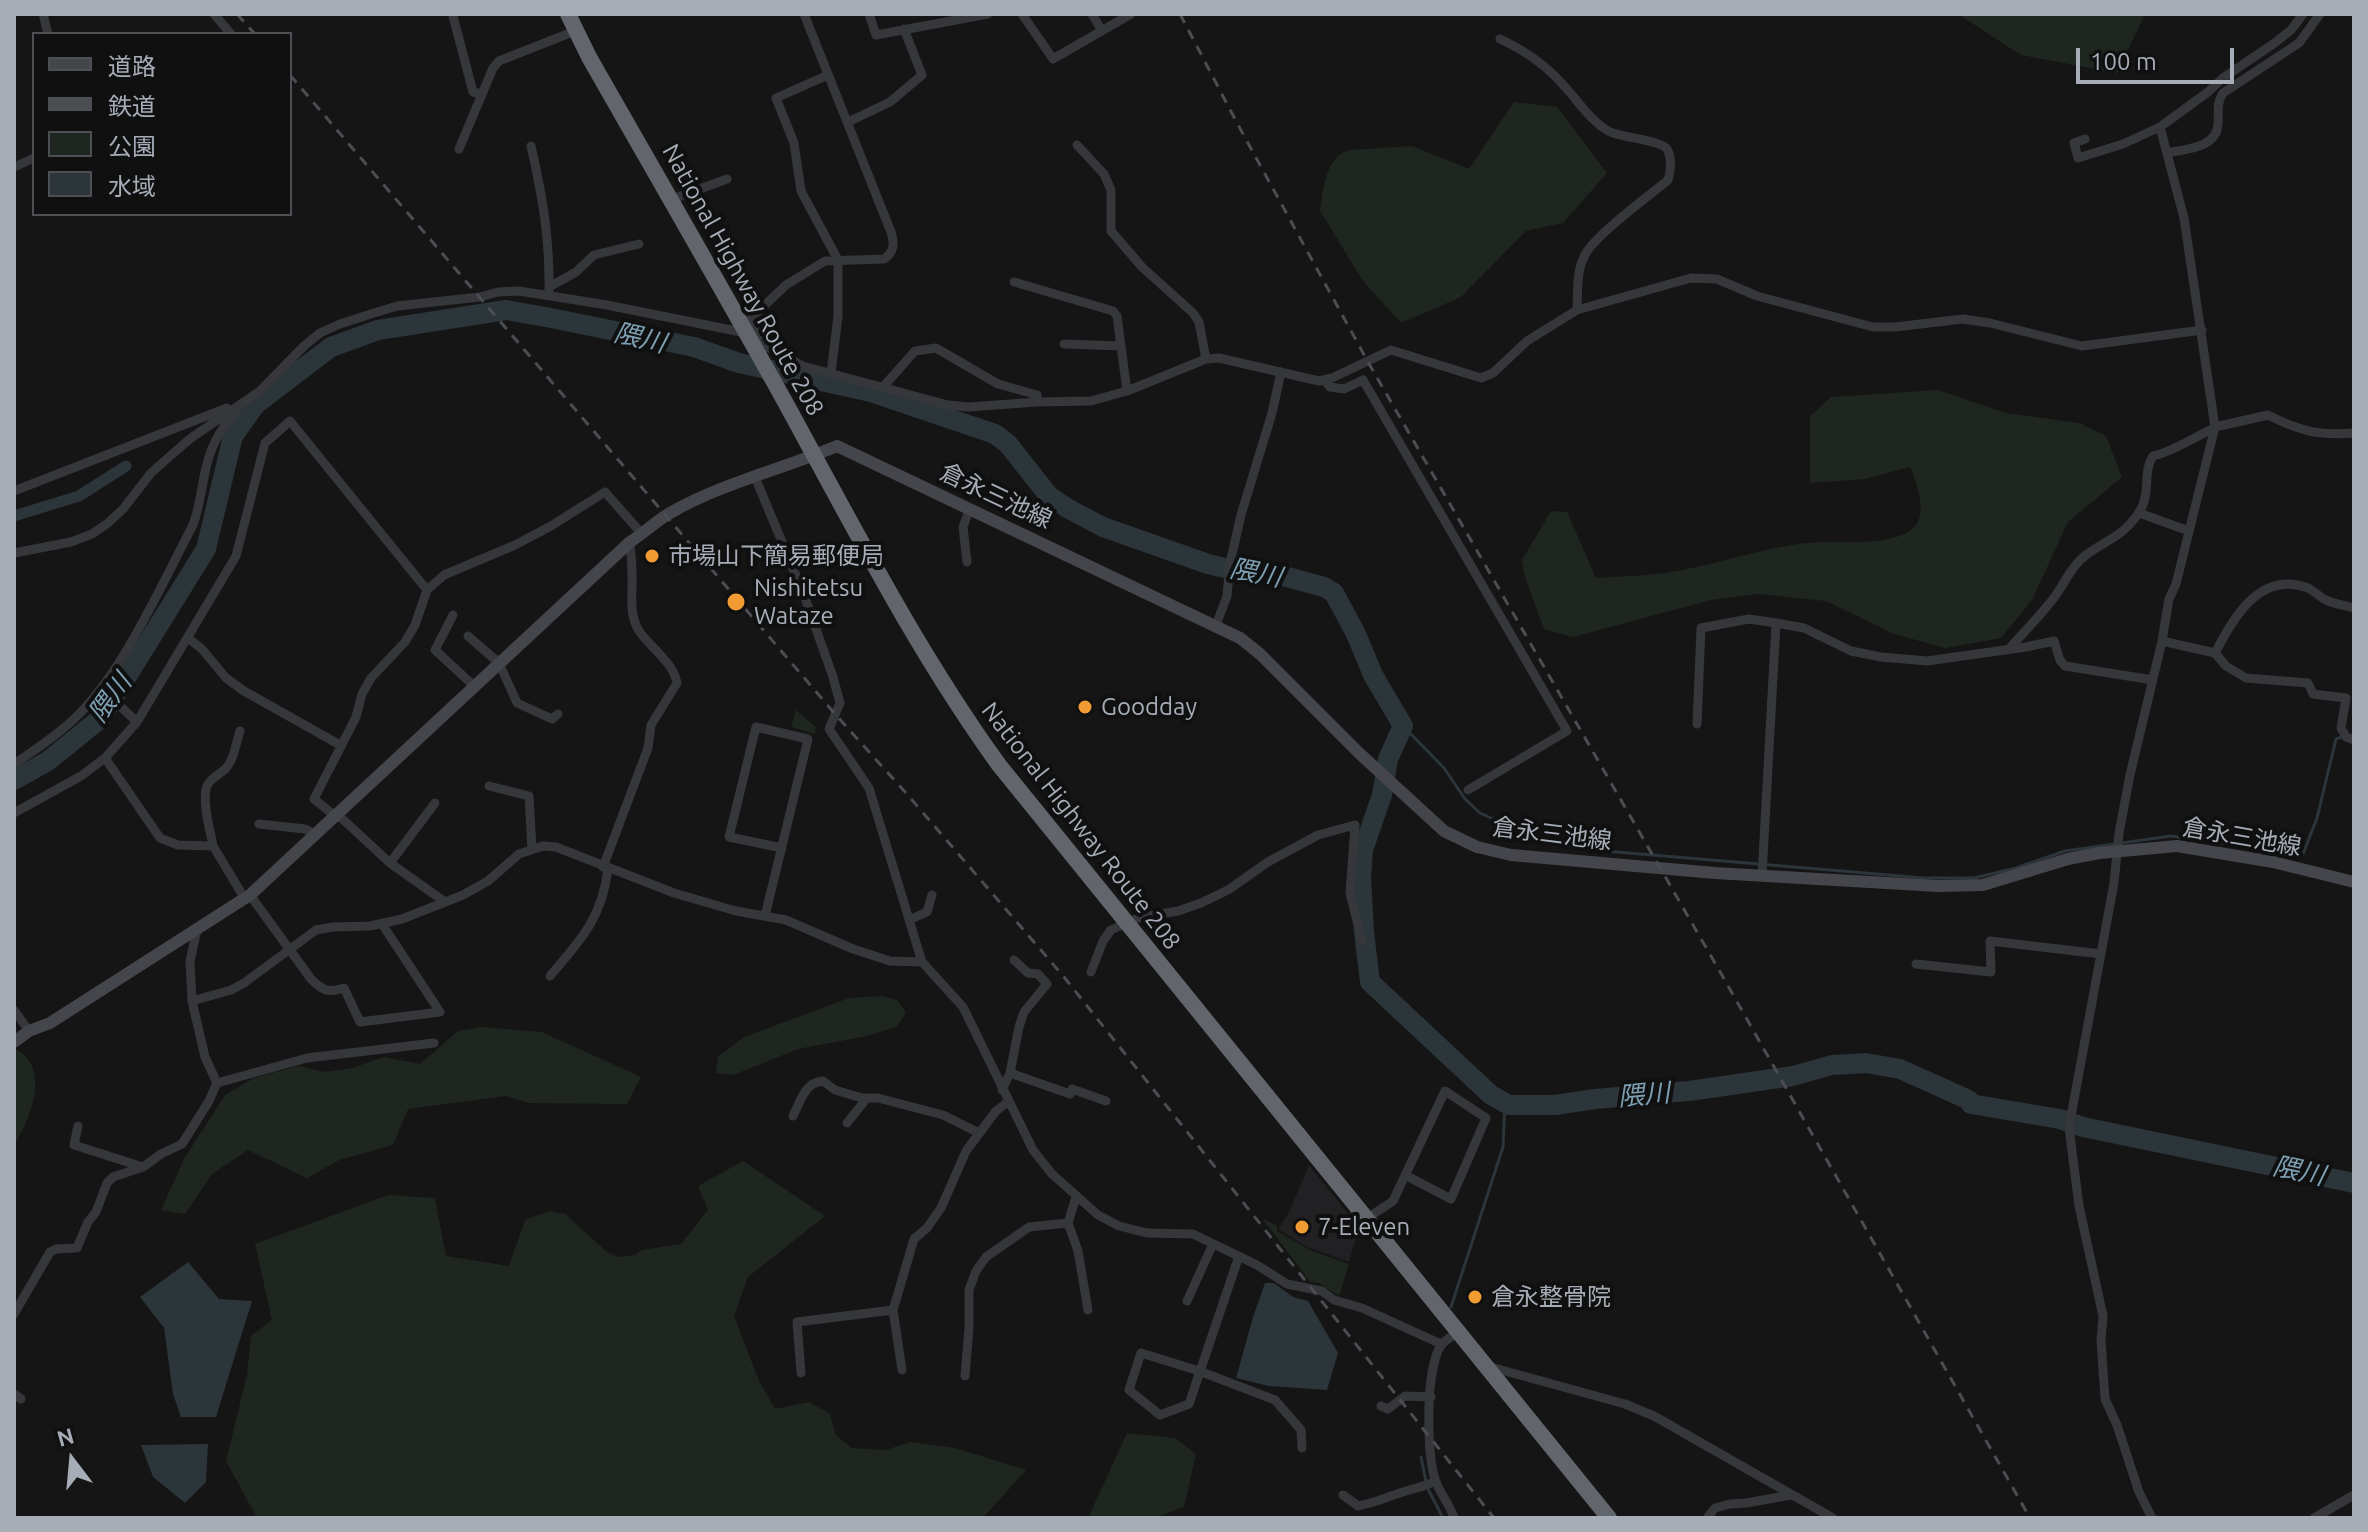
<!DOCTYPE html>
<html>
<head>
<meta charset="utf-8">
<style>
  body { margin:0 }
  #map { position:relative; width:2368px; height:1532px; overflow:hidden; background:#151516; font-family:Ubuntu,"Noto Sans JP",sans-serif }
  canvas { display:block }
  .frame { position:absolute; inset:0; border:16px solid #a6adb7; pointer-events:none }
  .legend { position:absolute; left:32px; top:32px; width:260px; height:184px; box-sizing:border-box; background:#101011; border:2px solid #4c4f53; margin:0; padding:10px 14px; list-style:none; font-size:24px; color:#a6adb7 }
  .legend li { display:flex; align-items:center; gap:16px; height:40px }
  .legend b { width:40px; border:2px solid #4c4f53 }
  .north { position:absolute; left:32px; top:1420px; width:80px; height:80px; -webkit-text-stroke:6px #101011; paint-order:stroke; rotate:344deg; font-size:22px; font-weight:700; line-height:32px; text-align:center; color:#a6adb7 }
  .north::after { content:''; display:block; margin:auto; width:28px; height:36px; background:#a6adb7; clip-path:polygon(50% 0,100% 100%,50% 72%,0 100%) }
  .scale { position:absolute; left:2076px; top:48px; width:158px; height:36px; box-sizing:border-box; border:4px solid #a6adb7; border-top:0; padding-left:10px; font-size:24px; line-height:28px; white-space:nowrap; color:#a6adb7; -webkit-text-stroke:6px #101011; paint-order:stroke }
</style>
</head>
<body>
<div id="map">
<canvas width="2368" height="1532"></canvas>
<div class="frame"></div>
<ul class="legend">
<li><b style="height:10px;background:#44464b"></b>道路</li>
<li><b style="height:10px;background:#4b4d52"></b>鉄道</li>
<li><b style="height:22px;background:#1f261f"></b>公園</li>
<li><b style="height:22px;background:#2b353a"></b>水域</li>
</ul>
<div class="north">N</div>
<div class="scale">100 m</div>
</div>
<script>
const ctx = document.querySelector('canvas').getContext('2d');
ctx.lineJoin = 'round';
function fillPath(path, color) { ctx.fillStyle = color; ctx.fill(path, 'evenodd'); }
function trace(path, color, width, dash) { ctx.strokeStyle = color; ctx.lineWidth = width; ctx.lineCap = dash ? 'butt' : 'round'; ctx.setLineDash(dash || []); ctx.stroke(path); }
function label(font, color, halo, rows, align = 'center') {
  ctx.font = font + ' Ubuntu,"Noto Sans JP",sans-serif'; ctx.lineWidth = 8; ctx.setLineDash([]); ctx.textBaseline = 'middle'; ctx.strokeStyle = halo; ctx.fillStyle = color; for (const [text, x, y, turn = 0] of rows) {
    ctx.save(); ctx.translate(x, y); ctx.rotate((+turn || 0) * Math.PI / 180); ctx.textAlign = isNaN(turn) ? turn : align; if (halo) ctx.strokeText(text, 0, 0); ctx.fillText(text, 0, 0); ctx.restore();
  }
}
fillPath(new Path2D(`
  M1309 1165 1359 1227 1349 1262 1307 1247 1278 1229 1289 1212Z`), '#212123');
fillPath(new Path2D(`
  M1958 14H2145L2117 73 2021 55Z
  M1514 102 1557 107 1607 173 1563 223 1526 231 1461 297 1401 323 1363 281 1320 211C1324 188 1324 159 1349 150L1412 146 1469 169Z
  M1938 390 2006 413 2079 423 2106 436 2122 477 2068 522 2032 600 2001 638 1945 648 1894 634 1826 601 1758 594 1711 600 1573 637 1544 629 1525 577 1522 560 1551 511 1567 512 1596 578C1622 576 1650 576 1676 571 1724 563 1772 544 1821 542 1846 541 1898 547 1916 525 1927 512 1916 481 1910 467L1864 479 1810 483V416L1831 397Z
  M796 710 816 727 815 734 791 727Z
  M882 996 897 1000 906 1013 896 1027 867 1036 798 1049 733 1075 716 1073 718 1057 744 1037 849 998Z
  M483 1027 542 1032 641 1077 627 1104 529 1103 506 1096 408 1109 393 1145 339 1160 307 1178 248 1150 212 1174 185 1214 161 1210 184 1159 225 1095 254 1078 298 1066 325 1072 352 1068 384 1057 420 1064 458 1031Z
  M14 1048C53 1068 30 1119 14 1146Z
  M743 1161 825 1216 748 1277 734 1316 759 1381 775 1409 809 1402 830 1414 836 1435 851 1448 886 1450 910 1442 955 1448 1026 1470 983 1518H257L226 1461 247 1375 251 1336 272 1320 255 1244 388 1195 435 1198 446 1256 509 1266 525 1220 549 1211 565 1214 607 1252 618 1257 636 1255 641 1250 681 1244 708 1210 698 1186Z
  M1262 1218 1277 1226V1231L1310 1250 1349 1264 1339 1296 1319 1283 1310 1282Z
  M1127 1433 1175 1438 1196 1454 1184 1507 1154 1518H1088Z`), '#1f261f');
fillPath(new Path2D(`
  M188 1262 219 1299 252 1301 216 1417H181L173 1394 164 1328 140 1297Z
  M1265 1283H1274L1293 1297 1308 1301 1338 1353 1327 1390 1269 1386 1236 1378 1253 1317Z
  M208 1444 206 1482 185 1503 153 1477 141 1445Z`), '#2b353a');
trace(new Path2D(`
  M1403 726 1444 768 1465 799 1480 813 1515 829 1558 843 1593 850 1924 878H1974L2016 868 2065 851 2171 836 2303 854 2317 818 2336 739 2342 737
  M1451 1307 1503 1147 1505 1103
  M1421 1457 1427 1487 1443 1518`), '#2b353a', 3);
trace(new Path2D(`
  M14 516 79 496 126 466`), '#2b353a', 11);
trace(new Path2D(`
  M14 780 48 761 101 718 206 549 233 436 256 404 331 347 378 330 506 310 551 318 694 347 739 363 871 392 995 434 1008 444 1049 496 1067 508 1103 527 1208 564 1229 569 1280 575 1324 587 1334 593 1356 634 1373 675 1403 726 1388 759 1382 795 1363 850 1361 877 1364 932 1370 982 1491 1095 1509 1105H1555L1595 1099 1689 1091 1793 1076 1832 1065 1866 1063 1900 1069 1969 1100 1971 1104 2060 1119 2083 1127 2354 1183`), '#2b353a', 20);
trace(new Path2D(`
  M43 14 48 34
  M214 14 231 34
  M869 14 876 35 988 14
  M1022 14 1053 59 1131 14
  M1092 14 1102 31
  M453 16 473 92 482 94
  M1500 39C1524 50 1548 67 1565 87 1579 102 1590 120 1608 131 1621 138 1661 140 1667 149 1672 157 1671 171 1668 180 1649 196 1595 235 1585 255 1576 271 1578 292 1577 310
  M828 75 776 98 794 143 801 191 838 260V316L831 373
  M848 122 890 102 922 75 904 29
  M2085 139 2074 143 2078 158 2123 144 2160 127 2208 92 2223 78 2276 42 2291 30 2303 14
  M1077 145 1104 174 1111 190V231L1142 267 1193 313 1199 322 1206 359
  M531 146C543 199 550 240 549 294
  M459 149 493 68 499 61 575 31
  M2167 153C2186 149 2217 148 2218 124 2219 111 2216 104 2223 93L2299 43 2320 14
  M14 167 34 158
  M670 200 727 179
  M1014 282 1113 311 1117 316 1127 391
  M549 287 576 272 594 255 639 244
  M751 320 769 348 803 366 948 405 969 407 1037 402 1091 401 1127 391 1206 359 1219 358 1319 381 1332 378 1391 350 1481 378 1493 373 1527 341 1577 310 1691 278 1717 279 1757 296 1873 327H1895L1963 319 1990 323 2082 346 2202 330
  M747 322 786 285 825 261 884 259C894 252 895 244 891 232L804 14
  M1064 344 1121 346
  M1324 380 1330 387 1344 389 1363 380 1567 731 1468 790
  M883 387 915 351 936 348 998 384 1037 395V402
  M2215 427 2268 415C2300 431 2318 436 2354 433
  M755 477 804 595 833 677 840 703 829 729 869 788 922 962 963 1007 1033 1150 1052 1174 1098 1215 1119 1226 1147 1233 1193 1234 1257 1265 1287 1284 1322 1291 1334 1300 1362 1308 1441 1344
  M14 491 227 408
  M2139 513 2189 531
  M14 553 71 542 92 534 108 523 123 509 151 473 169 457 191 438 260 391 304 346 320 333 340 324 374 313 397 306 480 297 498 292 519 291 607 305 746 333
  M967 562 963 527 970 508
  M453 615 435 650 474 686
  M1216 625 1227 596 1230 563 1241 515 1272 413 1281 372
  M468 636 499 663 517 703 552 719 558 714
  M188 638 202 649 226 678 244 691 340 745
  M2162 641 2215 653 2226 666 2246 678 2308 683 2313 694 2346 698 2341 728 2346 737 2354 740
  M2008 650C2023 633 2039 617 2053 599 2064 585 2071 566 2086 555 2106 540 2122 537 2138 514 2152 495 2142 472 2153 456 2170 453 2197 436 2214 428
  M2215 653C2233 618 2260 570 2308 588 2314 591 2319 596 2324 599 2333 604 2344 605 2354 608
  M102 689 137 722
  M1697 724 1701 628 1749 619 1776 623 1804 628 1851 651 1881 657 1927 661 2026 647 2054 641 2060 660 2065 666 2153 680
  M105 758 160 838 178 845 213 846 245 899
  M14 764C35 750 56 736 74 719 123 673 161 585 193 525 203 498 202 468 215 442 220 430 230 420 237 409
  M489 786 529 796 532 849
  M14 813 81 776 105 758 137 722 236 556 265 443 290 421 427 590
  M337 814 390 863 445 902
  M335 816 314 799 356 717 362 694 371 678 405 642 415 625 427 590 444 575 515 545 551 526 605 492 642 534
  M259 824 305 829 315 834
  M213 846C210 829 203 807 206 789 209 777 221 775 227 767 235 757 236 742 240 731
  M390 863 435 803
  M603 867 648 748 651 725 677 683C673 662 651 648 639 631 628 613 633 594 632 574 632 564 631 553 630 542
  M1762 876 1776 623
  M250 895 311 979C323 991 328 993 344 988L360 1022 440 1012 382 924
  M765 916 808 739 756 727 729 837 782 848
  M909 920 927 912 932 895
  M1916 964 1991 972 1990 941 2101 954
  M1091 972 1103 941 1111 930 1138 918 1178 911 1201 903 1228 890 1268 862 1318 835 1355 825 1350 893 1362 941
  M550 976C581 940 602 918 608 869
  M192 1001 231 990 244 983 316 930 333 927 370 926 402 919 463 895 488 881 519 854 543 846 556 847 674 893 736 911 786 920 853 949 890 961 922 962
  M14 1010 29 1031
  M1010 1073 1070 1094 1072 1089 1106 1101
  M217 1083 307 1058 434 1043
  M1002 1090 1010 1073 1019 1027 1024 1012 1047 984 1038 974 1028 973 1014 960
  M793 1116C800 1102 805 1082 823 1081L835 1090 862 1098H878L943 1115 979 1133
  M847 1123 867 1098
  M78 1126 74 1145 143 1167
  M1366 1219 1393 1201 1445 1091 1486 1118 1451 1199 1405 1175
  M1068 1223 1076 1197
  M1239 1256 1189 1404 1160 1415 1129 1390 1141 1353 1199 1371 1275 1400 1301 1430 1302 1448
  M1187 1301 1213 1244
  M14 1314 50 1252 56 1249 77 1248 88 1222 96 1212 107 1183 113 1177 143 1167 161 1154 182 1144 209 1101 217 1083 205 1057 192 1001 190 961 197 930
  M1487 1366 1625 1404 1654 1416 1833 1518
  M902 1370 893 1310 914 1239 927 1228 941 1208 966 1151 996 1111 1008 1102
  M801 1373 797 1322 893 1310
  M965 1376 969 1328V1290L976 1271 986 1257 1029 1227 1068 1223 1078 1251 1088 1310
  M14 1394 21 1399
  M1381 1406 1388 1409 1405 1396 1431 1397
  M1343 1495 1358 1506C1378 1502 1386 1497 1403 1492 1415 1488 1424 1487 1435 1481
  M1454 1518C1450 1504 1439 1493 1435 1479 1426 1454 1425 1362 1443 1343 1447 1339 1453 1336 1458 1332
  M1707 1518 1715 1508 1730 1504 1746 1503 1791 1495
  M2152 1518 2139 1492 2117 1425 2105 1399 2101 1341 2103 1316 2079 1206 2069 1127 2114 883 2119 833 2130 775 2162 641 2169 599 2176 584 2215 427 2184 218 2160 127
  M2314 1518 2354 1495`), '#36373b', 9);
trace(new Path2D(`
  M14 1042 29 1031 50 1023 250 895 630 542C644 533 656 521 670 513 722 483 783 469 837 446L1240 638 1260 654 1359 753 1444 831 1477 847 1511 855 1715 873 1938 886 1983 885 2068 859 2099 853 2177 846 2273 862 2354 882`), '#44464b', 12);
trace(new Path2D(`
  M568 14 589 57C654 171 720 285 784 400 852 524 916 650 999 765L1609 1518`), '#62666c', 16);
trace(new Path2D(`
  M237 14 255 34
  M1180 14 1237 123 1368 362 1719 970 2030 1518
  M290 75 835 714 906 793 1064 977 1494 1518`), '#4b4d52', 3, [10, 8]);
for (const [x, y, r, color] of [
  [652,556,8,"#f19c32"],
  [736,602,10,"#f19c32"],
  [1085,707,8,"#f19c32"],
  [1302,1227,8,"#f19c32"],
  [1475,1297,8,"#f19c32"]
]) { const dot = new Path2D(); dot.arc(x, y, r, 0, 2 * Math.PI); ctx.fillStyle = color; ctx.fill(dot); trace(dot, '#101011', 3); }
label('24px', '#a6adb7', '#101011', [
  ["National Highway Route 208",743,280,61],
  ["倉永三池線",996,496,25],
  ["National Highway Route 208",1081,826,52],
  ["倉永三池線",1552,834,7],
  ["倉永三池線",2242,837,10]
]);
label('24px', '#a6adb7', '#101011', [
  ["市場山下簡易郵便局",668,556],
  ["Nishitetsu",754,588],
  ["Wataze",754,616],
  ["Goodday",1101,707],
  ["7-Eleven",1318,1227],
  ["倉永整骨院",1491,1297]
], 'left');
label('italic 26px', '#7d9fb2', '#101011', [
  ["隈川",640,338,13],
  ["隈川",1256,573,11],
  ["隈川",110,698,-54],
  ["隈川",1644,1095,-5],
  ["隈川",2299,1171,12]
]);
</script>
</body>
</html>
